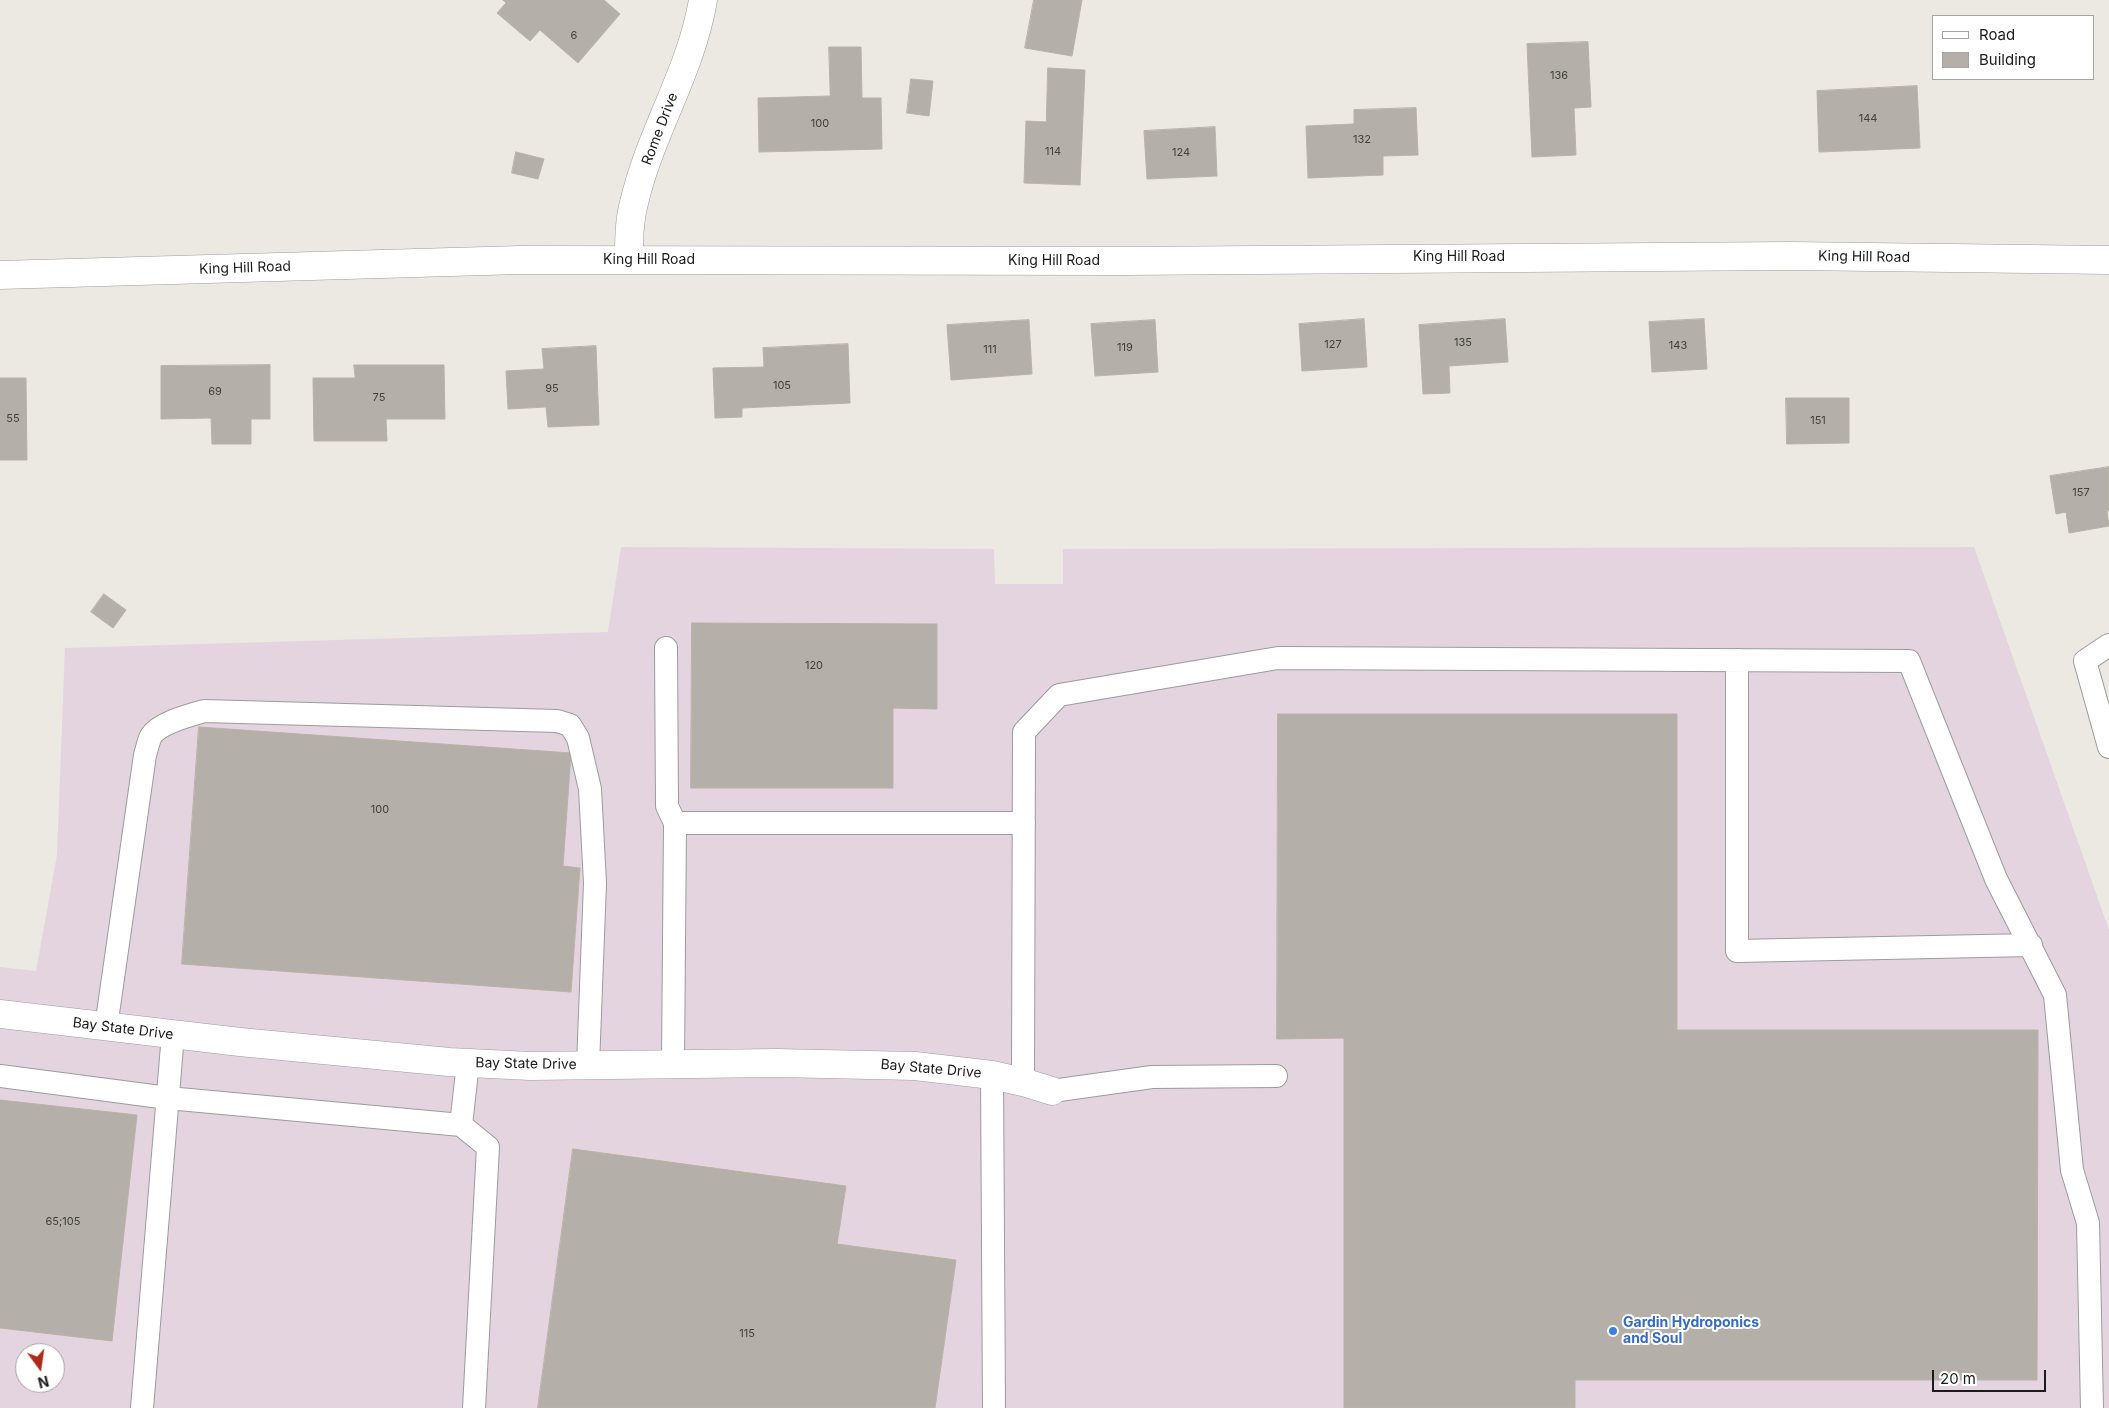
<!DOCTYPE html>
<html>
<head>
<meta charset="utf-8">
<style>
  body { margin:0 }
  #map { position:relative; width:2109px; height:1408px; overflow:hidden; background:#ebe9e2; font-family:Inter,sans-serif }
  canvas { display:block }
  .legend { position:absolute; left:1932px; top:15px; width:162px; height:65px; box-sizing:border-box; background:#fff; border:1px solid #a4a4a4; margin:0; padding:6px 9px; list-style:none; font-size:15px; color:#1b1b1b }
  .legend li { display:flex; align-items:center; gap:10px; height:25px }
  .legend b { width:25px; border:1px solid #a4a4a4 }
  .north { position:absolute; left:15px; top:1343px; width:50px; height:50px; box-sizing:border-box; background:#fff; border:1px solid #a4a4a4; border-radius:50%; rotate:166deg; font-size:14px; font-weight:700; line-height:20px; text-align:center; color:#1b1b1b }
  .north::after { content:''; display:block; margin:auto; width:18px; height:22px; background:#af2b17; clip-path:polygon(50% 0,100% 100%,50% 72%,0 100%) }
  .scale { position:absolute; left:1932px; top:1370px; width:114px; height:22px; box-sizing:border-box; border:2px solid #1b1b1b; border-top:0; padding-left:6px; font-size:15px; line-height:18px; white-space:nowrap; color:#1b1b1b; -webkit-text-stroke:4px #fff; paint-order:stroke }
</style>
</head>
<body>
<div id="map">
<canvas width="2109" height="1408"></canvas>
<ul class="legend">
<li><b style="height:6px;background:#fff"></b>Road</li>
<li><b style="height:14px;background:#b4afa8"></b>Building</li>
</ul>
<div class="north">N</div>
<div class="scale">20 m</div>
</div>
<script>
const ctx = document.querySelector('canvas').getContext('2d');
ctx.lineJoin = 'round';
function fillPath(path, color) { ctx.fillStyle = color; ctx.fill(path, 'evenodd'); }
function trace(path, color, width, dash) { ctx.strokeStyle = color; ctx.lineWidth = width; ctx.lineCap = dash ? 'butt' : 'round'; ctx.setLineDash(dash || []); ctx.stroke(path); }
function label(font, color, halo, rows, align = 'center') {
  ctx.font = font + ' Inter,sans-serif'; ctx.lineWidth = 4; ctx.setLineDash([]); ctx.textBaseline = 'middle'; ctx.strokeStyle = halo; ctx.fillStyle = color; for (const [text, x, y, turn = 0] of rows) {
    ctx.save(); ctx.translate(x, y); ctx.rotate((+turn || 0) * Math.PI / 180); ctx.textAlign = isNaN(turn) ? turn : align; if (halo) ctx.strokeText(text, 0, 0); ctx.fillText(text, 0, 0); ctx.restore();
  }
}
fillPath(new Path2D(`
  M621 547 994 549 995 584H1063V549L1974 547 2109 930V1408H0V967L36 971 57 855 65 648 608 632ZM25 1353H55V1383H25Z`), '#e4d4df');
const building = new Path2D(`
  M503 0H604L620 14 578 63 540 30 530 41 497 13 506 3Z
  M1034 0H1082L1072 56 1025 48Z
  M1588 42 1591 107 1574 108 1576 155 1532 157 1527 44Z
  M829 47H861L862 98H881L882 149 759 152 758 98 830 96Z
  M1048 68 1085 70 1080 185 1024 183 1026 121 1046 122Z
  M911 79 933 81 929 116 907 113Z
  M1917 86 1920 148 1819 152 1817 91Z
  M1416 108 1418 155 1383 156V175L1308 178 1306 126 1354 124V110Z
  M1215 127 1217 176 1147 179 1144 131Z
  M516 152 544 159 538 179 512 173Z
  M1364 319 1367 367 1302 371 1299 324Z
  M1505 319 1508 362 1449 366 1450 393 1423 394 1419 325Z
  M1704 319 1707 369 1652 372 1649 322Z
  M1029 320 1032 374 951 380 947 325Z
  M1155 320 1158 372 1095 376 1091 324Z
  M848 344 850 403 742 408V417L715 418 713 368 764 367 763 348Z
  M596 346 599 425 548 427 546 407 508 409 506 371 544 369 542 349Z
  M270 365V419H251V444H212L211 418 161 419V366Z
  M354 365H444L445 419H386L387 441H314L313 378H355Z
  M0 378H26L27 460H0Z
  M1786 398H1849V443L1787 444Z
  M2109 467V510L2107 511 2109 526 2069 533 2066 512 2056 514 2050 476Z
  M104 594 126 610 113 628 91 612Z
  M692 623 937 624V709L893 708V788H691Z
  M1278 714H1677V1030H2038L2037 1380H1575V1408H1344V1038L1277 1039Z
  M199 727 571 753 563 866 580 868 571 992 182 964Z
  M0 1100 137 1115 112 1341 0 1328Z
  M573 1149 846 1186 837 1244 956 1260 935 1408H538Z`);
fillPath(building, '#b4afa8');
trace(building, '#bbb2a6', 1);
const service = new Path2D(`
  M2109 645 2085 661 2109 747
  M666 648 667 806 675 823
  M1737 660V951L2031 945
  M106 1027 145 755C147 749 148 742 151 736 159 723 190 715 204 711L557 721 570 725 578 738 590 789 595 883 588 1065
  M468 1063 461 1125 488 1147 474 1408
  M673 1063 675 823H1024
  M992 1075 994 1408
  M0 1076 168 1098 461 1125
  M1023 1082 1024 732 1059 695 1278 658 1909 661 1996 879 2055 995 2072 1170 2088 1223 2092 1408
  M1052 1091 1152 1077 1276 1076
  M142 1408 173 1034`);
const minor = new Path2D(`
  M629 260C629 241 629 221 634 203 650 133 691 72 703 0
  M0 275 520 260 1125 261 1791 256 2109 260
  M0 1014 240 1042 449 1062 530 1066 777 1063 915 1066 992 1075 1023 1082 1052 1091`);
trace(service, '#9c9c9c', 24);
trace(minor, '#9c9c9c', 29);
trace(service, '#fff', 22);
trace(minor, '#fff', 28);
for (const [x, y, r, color] of [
  [1613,1331,5,"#3f7fe0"]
]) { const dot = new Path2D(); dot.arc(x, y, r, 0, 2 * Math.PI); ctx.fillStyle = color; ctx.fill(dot); trace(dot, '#fff', 2); }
label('11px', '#41403e', null, [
  ["6",574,36],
  ["136",1559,76],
  ["144",1868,119],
  ["100",820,124],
  ["132",1362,140],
  ["114",1053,152],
  ["124",1181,153],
  ["135",1463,343],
  ["127",1333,345],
  ["143",1678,346],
  ["119",1125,348],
  ["111",990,350],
  ["105",782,386],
  ["95",552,389],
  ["69",215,392],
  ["75",379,398],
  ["55",13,419],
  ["151",1818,421],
  ["157",2081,493],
  ["120",814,666],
  ["100",380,810],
  ["65;105",63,1222],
  ["115",747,1334]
]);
label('14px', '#1b1b1b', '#fff', [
  ["Rome Drive",660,129,-69],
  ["King Hill Road",1459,257],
  ["King Hill Road",1864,257,1],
  ["King Hill Road",649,260],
  ["King Hill Road",1054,261],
  ["King Hill Road",245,268,-2],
  ["Bay State Drive",123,1029,7],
  ["Bay State Drive",526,1064,1],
  ["Bay State Drive",931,1069,5]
]);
label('bold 14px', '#366cbe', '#fff', [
  ["Gardin Hydroponics",1623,1323],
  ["and Soul",1623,1339]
], 'left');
</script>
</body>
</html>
